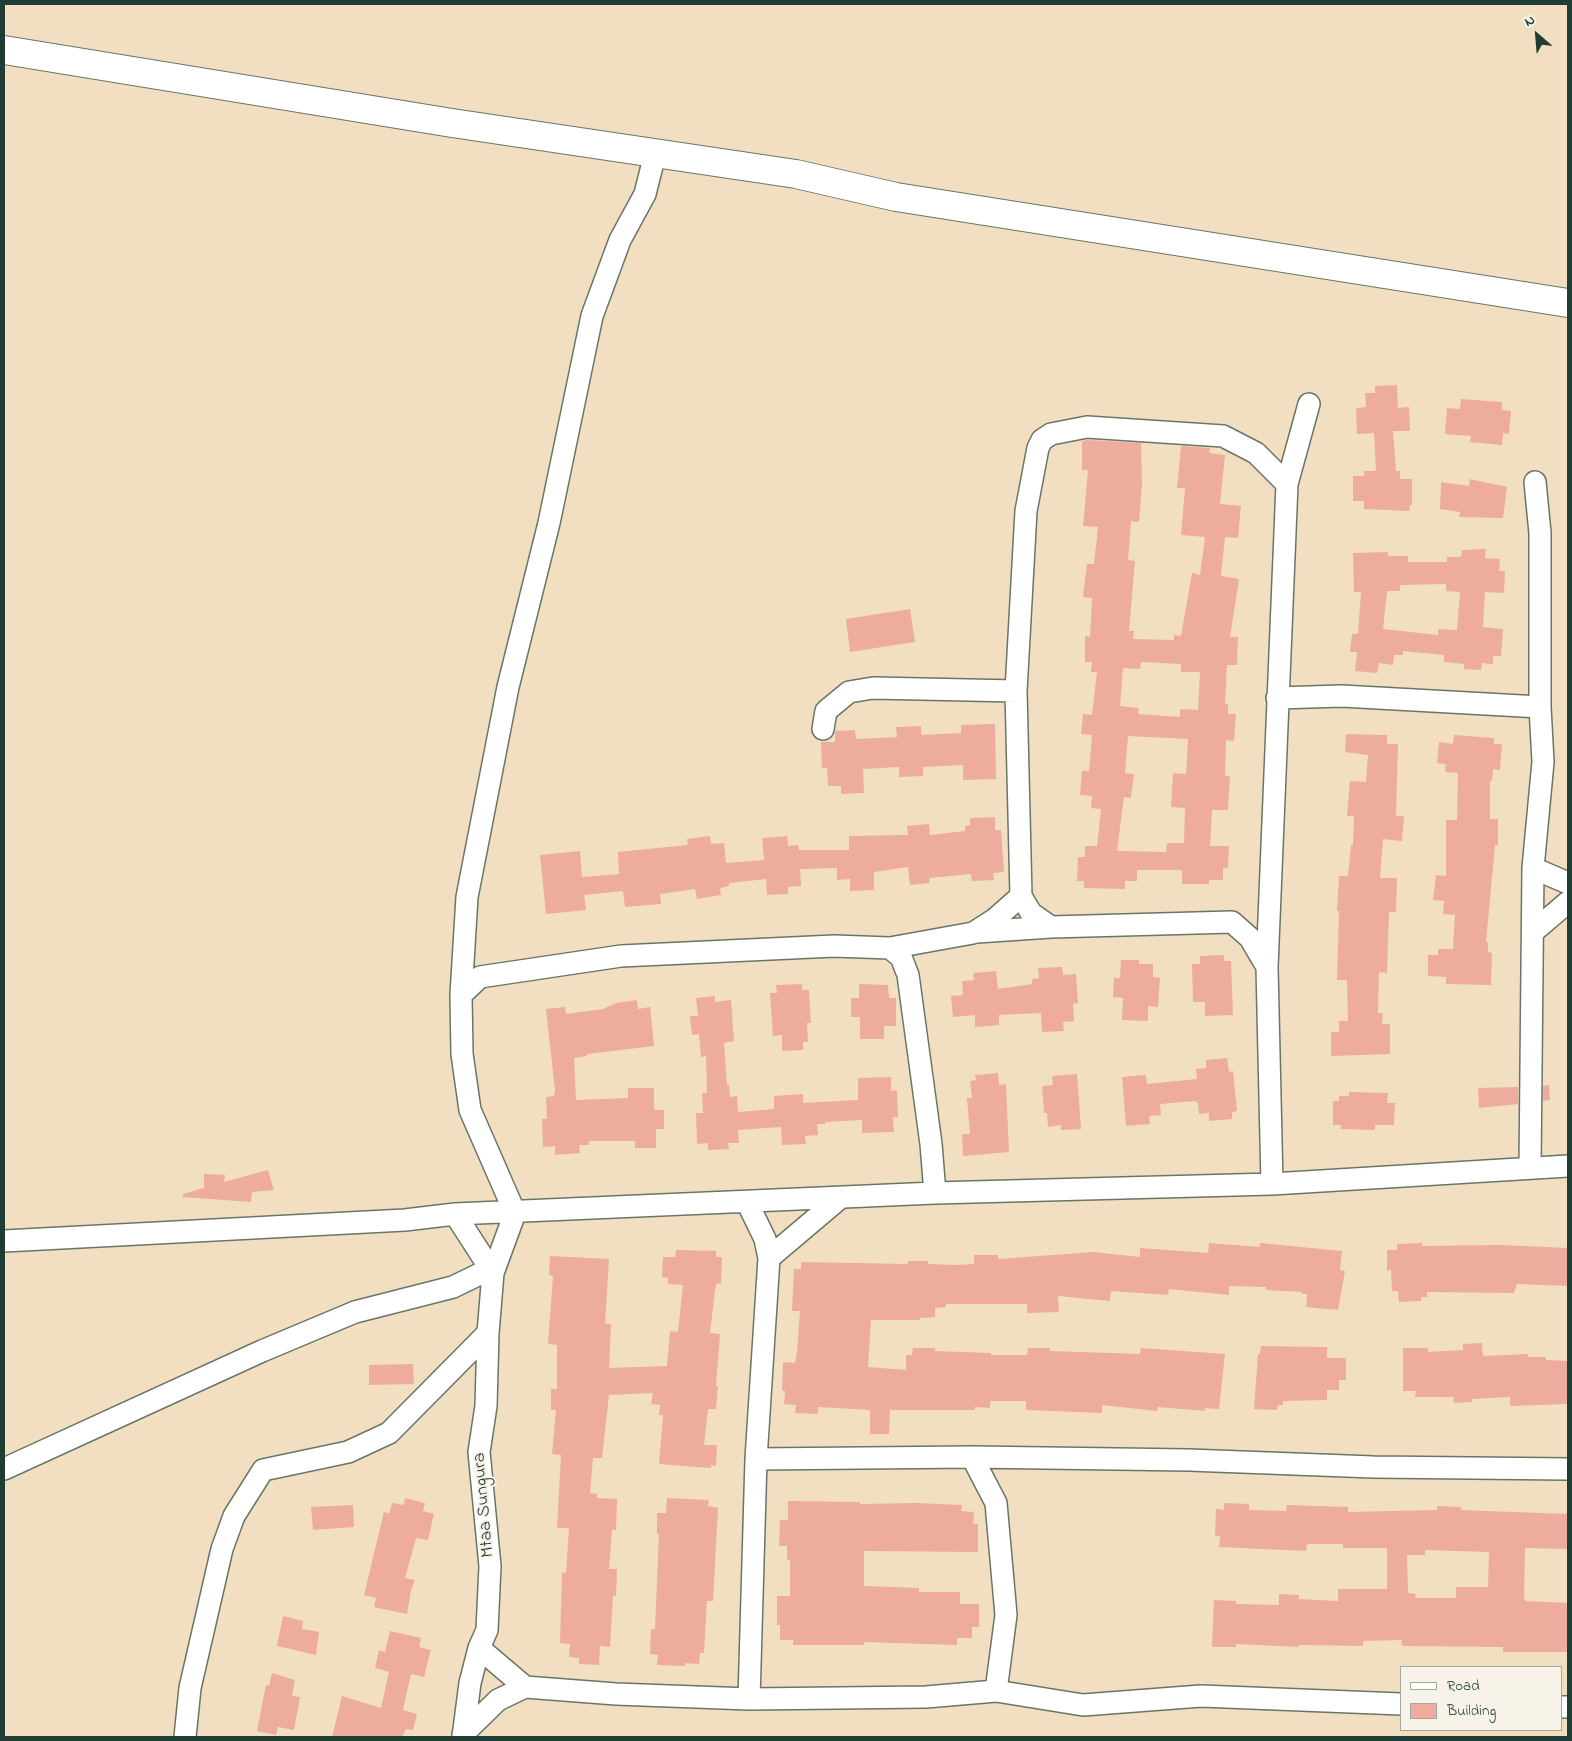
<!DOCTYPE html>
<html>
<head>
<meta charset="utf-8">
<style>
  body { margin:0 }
  #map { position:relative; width:1572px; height:1741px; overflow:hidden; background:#f2dfc1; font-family:"Indie Flower",sans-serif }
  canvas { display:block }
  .frame { position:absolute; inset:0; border:5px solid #1f3d34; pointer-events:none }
  .legend { position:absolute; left:1400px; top:1666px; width:162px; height:65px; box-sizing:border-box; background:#f7f3e8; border:1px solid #a1aaa0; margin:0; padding:6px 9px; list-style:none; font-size:15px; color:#1f3d34 }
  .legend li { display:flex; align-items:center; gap:10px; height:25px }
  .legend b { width:25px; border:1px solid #a1aaa0 }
  .north { position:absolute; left:1512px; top:10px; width:50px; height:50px; -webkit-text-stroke:4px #f7f3e8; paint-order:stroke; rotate:333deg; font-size:14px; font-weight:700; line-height:20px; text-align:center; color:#1f3d34 }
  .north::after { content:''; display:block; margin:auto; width:18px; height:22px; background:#1f3d34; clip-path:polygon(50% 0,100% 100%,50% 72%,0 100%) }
</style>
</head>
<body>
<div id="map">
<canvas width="1572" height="1741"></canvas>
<div class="frame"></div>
<ul class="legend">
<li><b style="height:6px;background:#fff"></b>Road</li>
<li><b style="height:14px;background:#edac9e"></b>Building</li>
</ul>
<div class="north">N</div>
</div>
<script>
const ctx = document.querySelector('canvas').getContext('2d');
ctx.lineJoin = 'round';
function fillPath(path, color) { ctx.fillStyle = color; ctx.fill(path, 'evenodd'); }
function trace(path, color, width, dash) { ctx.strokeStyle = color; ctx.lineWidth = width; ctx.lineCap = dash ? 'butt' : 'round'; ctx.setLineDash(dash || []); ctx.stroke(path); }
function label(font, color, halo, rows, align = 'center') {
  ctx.font = font + ' "Indie Flower",sans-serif'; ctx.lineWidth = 4; ctx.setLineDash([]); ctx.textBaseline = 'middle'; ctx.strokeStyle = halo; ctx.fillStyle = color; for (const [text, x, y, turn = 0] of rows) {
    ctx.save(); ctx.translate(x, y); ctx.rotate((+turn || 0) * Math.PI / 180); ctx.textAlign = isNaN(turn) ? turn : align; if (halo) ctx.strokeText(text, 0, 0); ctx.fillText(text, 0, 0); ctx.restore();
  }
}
fillPath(new Path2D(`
  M1397 385 1398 408 1409 407 1410 431H1393L1396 471H1400V479H1412V505H1410L1409 511 1364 509V501H1353V476H1364V471H1376L1374 433 1357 434 1356 408 1366 407 1365 393H1375V386Z
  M1461 399 1502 402V410L1511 411 1509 434 1503 433 1502 445 1470 442 1471 436 1445 434 1447 408 1460 409Z
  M1088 440 1141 443 1142 485 1139 522 1131 521 1128 560 1135 561 1129 631H1134L1133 639 1174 640V635L1181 636 1192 573 1200 575 1205 537 1181 535 1185 488H1177L1181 446 1210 448 1209 453 1225 455 1220 504 1241 506 1238 538 1225 537 1221 576 1239 579 1230 637H1238L1237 665H1227L1225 704H1228V714H1236L1234 741 1226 740 1225 776H1230L1228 810H1212L1210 846H1229L1228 868H1223V880H1209V884H1182V870H1137V881H1125V889L1084 888V881H1077L1078 857H1085V846H1097L1101 809 1091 808 1092 796 1080 795 1082 771H1089L1092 735 1081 734 1083 714 1092 715 1097 672H1091L1092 662H1085V636L1090 637 1092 598 1083 597 1087 564H1094L1098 527 1083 526 1088 470H1082V441ZM1141 662 1181 664V672H1200L1198 710 1180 709V717L1138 714 1139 708 1120 706 1123 668 1140 669ZM1128 736 1188 739 1186 774 1173 773 1171 807 1185 808 1184 843H1167L1166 852 1117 851 1124 797 1131 798 1134 774 1125 773Z
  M1470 479 1507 487 1503 518 1459 517 1460 512 1440 509 1441 482 1469 486Z
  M1486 549 1485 558 1500 559 1499 571H1505L1504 593 1485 592 1483 627 1503 629 1501 656H1493V664L1482 663 1481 670 1464 669V664L1444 662V655L1403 651V655H1394L1393 665 1379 663 1377 673 1355 671 1357 652H1350L1352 634H1358L1361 592H1354L1353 553 1388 552V556H1408V562H1447V557H1461L1462 550ZM1446 584V591L1460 592 1457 630 1438 629V635L1383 629 1387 591H1400V585Z
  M910 609 915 642 850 652 846 619Z
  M995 724 996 779 963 780V765L923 767V776L899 777V767L863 769 864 793 841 794V786H828L827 768H822L821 742H835V731L855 730 856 739 897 737 896 727 921 726V735L961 733V725Z
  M1346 734 1387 735V744H1398L1396 816H1404L1402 841 1383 839 1380 878H1397L1396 912H1389L1387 973 1379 972 1378 1013H1383L1382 1024H1390V1054L1331 1056V1032H1339V1021H1348L1347 980H1337L1339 911H1337L1339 876H1348L1351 845H1353L1354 816H1347L1350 781 1366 782 1368 755 1345 752Z
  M1454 735 1494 738V744H1502L1500 770 1493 769 1492 781H1490V819H1498V845H1495L1486 942H1488V952L1492 953 1491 985 1446 984V977L1428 976V955H1438V949H1453L1455 915 1443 914 1444 901 1433 900 1436 875 1446 876V820H1457L1458 773 1445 772 1446 764 1437 763 1439 742 1453 744Z
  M995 817V830H1001L1004 872 993 873 994 880 972 881 971 874 929 878 930 883 910 885 908 867 874 872V890L850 891V879L837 880V868L800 869 801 886 788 887V894L767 895 766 879 729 883V886L720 888 721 895 697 899 695 889 660 894 661 904 625 907 623 891 584 895 586 910 546 914 540 855 580 851 582 877 619 874 618 852 688 845 687 839 710 836 711 844 724 843 726 863 764 860 762 838 787 836 788 846 798 845 799 850H849V836L908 835 907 826 929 824 930 835 965 831V826L970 825V818Z
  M1224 955V961H1231L1233 1015 1205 1016V1002H1193L1192 964H1200V956Z
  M1121 960H1139V964H1153V977L1160 978 1158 1007 1148 1006V1021L1122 1020 1123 998 1113 997 1114 978H1120Z
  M1062 967 1063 975 1076 974 1078 1003 1073 1004 1074 1021 1063 1022 1064 1031 1042 1032 1041 1013 999 1015V1025L975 1027V1015L953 1017 951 996 963 995 962 981 974 980 973 973 996 971 998 989 1032 984V979L1039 978 1038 968Z
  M802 984V990H809L811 1023H807L808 1042H803V1050L782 1051V1035L773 1036 770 993H777L776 985Z
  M859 984 888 985 889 998H896V1026H884V1039H860V1017H851V998H859Z
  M715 996V1002L731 1000 734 1041 724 1043 727 1085H729L730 1097 737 1096 738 1112 774 1109V1096L803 1094V1103L858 1100V1078L891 1077V1091L897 1090 898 1117H893L894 1132 862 1133V1120L825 1122V1124H817L818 1135 805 1136 806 1144 782 1145 781 1127 738 1130 739 1143H728L729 1149 708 1150V1143L697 1144 696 1113H703L702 1093H707L706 1056 701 1057 699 1034 692 1035 690 1016H698L696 998Z
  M637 1000 638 1009 650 1007 654 1046 587 1054V1056L574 1058 576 1100 628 1098V1088H654V1110H664V1129H656V1148H635V1141H589V1145H579L580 1153 555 1155V1146L543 1147 542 1119H547L546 1097 554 1096 555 1090 546 1009 565 1007 566 1014 603 1009 616 1003Z
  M1227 1058 1229 1072 1233 1071 1237 1111 1232 1112V1119L1209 1121V1113L1199 1114 1198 1103 1195 1101 1160 1104 1161 1115 1149 1116 1150 1124 1126 1126 1122 1077 1146 1075 1147 1084 1197 1079 1196 1069 1206 1068V1060Z
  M998 1073 999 1085 1006 1084 1009 1152 963 1156 962 1134H970L967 1098H972L970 1081 976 1080 975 1075Z
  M1077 1074 1081 1129 1061 1130V1125L1048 1127 1047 1113H1044L1042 1086 1053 1085 1052 1076Z
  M1549 1085 1550 1100 1543 1101V1086Z
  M1518 1087V1104L1479 1108 1478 1088Z
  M1349 1092 1388 1093 1387 1103H1395L1394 1125H1375V1130L1341 1129V1125H1333V1101H1339V1096H1349Z
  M268 1170 274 1190 252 1192 251 1202 183 1197V1194L204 1188V1174L225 1175 224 1182Z
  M1209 1243 1260 1247V1243L1342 1251 1340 1270 1345 1271 1338 1310 1306 1307 1307 1294H1302V1292L1266 1290V1287L1229 1286V1295L1169 1289 1168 1295 1111 1291 1110 1301 1058 1296 1059 1312 1027 1313V1304H946V1307L935 1308V1317L920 1318V1320H871L868 1367 906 1370V1355H912L913 1348H935V1351L991 1353V1355H1027L1028 1348H1050V1351L1140 1354 1141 1348 1225 1354 1219 1409 1205 1408V1411L1158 1407 1157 1411 1102 1405V1413L1026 1410V1401H990V1408L975 1407V1410H890L889 1434H870V1410L818 1407V1414L795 1413 796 1405 784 1404 785 1391 782 1390 783 1362 795 1363 797 1353 800 1311H792L794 1269H801V1262L908 1264V1261H928V1264L957 1265 974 1264V1255H998V1259L1093 1252 1140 1257V1248L1208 1253Z
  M1422 1243V1246L1500 1245 1568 1248V1286L1517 1284 1514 1293 1427 1292V1297H1421V1301L1399 1302 1398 1291H1392L1391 1270 1387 1271V1250H1397V1244Z
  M676 1250 716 1251V1257H722L721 1284 717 1283 715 1290 710 1333 720 1334 716 1386H718L716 1409H708L704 1445H717L716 1466 711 1465V1468L659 1464 663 1415H659L660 1405 651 1404 653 1393 609 1395 602 1458H593L590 1493 597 1494V1498L617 1499 616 1530H612L609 1569H617L616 1596 613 1595 610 1647 600 1646 599 1665 579 1664V1658L569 1657 570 1644 560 1643 562 1572 566 1573 569 1528H557L561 1455 552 1454 556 1410H551V1389H557V1345L548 1344 553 1276 549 1275 550 1256 609 1259 605 1324H611L609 1368 667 1366 670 1331 678 1332 683 1285 668 1284V1278L662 1277 663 1257H675Z
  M1482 1343 1483 1356 1528 1354V1357H1546V1360L1568 1361V1404L1510 1406V1397L1472 1399V1402L1454 1403 1453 1397H1415L1416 1391H1403V1348H1428V1352L1463 1350V1344Z
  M1261 1346 1327 1347V1358H1346V1380H1339V1390H1327V1400L1283 1401V1405H1278L1277 1410 1254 1409 1258 1354H1260Z
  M413 1364 414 1384 369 1385V1365Z
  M405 1498 425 1503 423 1511 434 1514 428 1540 416 1538 405 1578 415 1580 411 1590 407 1614 374 1607 376 1598 364 1595 384 1512 389 1514 392 1503 404 1505Z
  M667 1498 709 1500 708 1506 718 1508 713 1601H707L704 1653H700L699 1664 685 1663V1666L657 1665 658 1655 650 1654 651 1629H655L659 1534H657V1513H666Z
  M788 1501 860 1502V1504L916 1503 962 1505 961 1511 974 1512 973 1524H978V1552L864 1551V1586L919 1588V1592H960V1604H979V1627H972V1638H957V1645L864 1642V1645H793V1640H780V1625H777V1596H790V1560H787V1546H779L780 1520H788Z
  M1224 1503 1249 1504V1510L1286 1511 1287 1505 1348 1507V1512L1437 1510V1506L1461 1507V1510L1568 1514V1549L1525 1548 1524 1598 1526 1601 1568 1603V1652H1503V1647L1404 1646 1401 1645 1402 1640 1363 1641V1646L1299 1645 1298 1647 1236 1644V1647H1212L1214 1600 1236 1601V1604L1279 1605V1594L1299 1595V1599L1338 1601V1589H1387V1548H1343V1544H1307L1306 1551 1219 1547 1220 1536H1215L1216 1509 1224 1510ZM1425 1550 1489 1552 1488 1587H1456V1598H1415L1416 1594 1408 1593 1407 1555H1425Z
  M353 1505 354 1527 313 1530 311 1507Z
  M283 1616 303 1621 302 1629 319 1632 316 1655 277 1646Z
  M390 1631 421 1638 419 1647 431 1650 424 1677 411 1674 403 1710 417 1714 413 1730 406 1729 402 1737H332L342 1696 381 1708 389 1672 375 1668 379 1650 385 1652Z
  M272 1673 295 1680 292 1696 300 1697 294 1730 278 1727 276 1735 257 1731 266 1685 269 1686Z`), '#edac9e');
const minor = new Path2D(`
  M1277 698 1342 696 1540 707
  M823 729 826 711 849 692 873 688 1016 691
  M1533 868 1568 883
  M1534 931 1568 902
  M977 932 1051 927
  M890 948 973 933 995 919 1021 896
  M1267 967 1287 484 1309 404
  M461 995 480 977 621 956 834 946 890 948 901 957 908 975 931 1144 935 1193
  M1530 1168 1533 868 1543 762 1540 707V533L1535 482
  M1272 1184 1267 967 1250 938 1232 922 1051 927 1031 913 1021 896 1016 691 1026 511 1038 448 1042 440 1051 434 1087 427 1223 436 1256 453 1287 484
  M747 1202 765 1239 769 1258 756 1459 749 1699
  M455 1214 493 1273
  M4 1241 405 1220 455 1214 935 1193 1272 1184 1568 1166
  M769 1258 840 1198
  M972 1457 996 1503 1006 1615 996 1691
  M756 1459 972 1457 1189 1460 1373 1467 1568 1469
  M4 1469 262 1351 355 1312 453 1287 490 1269
  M479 1648 525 1687 616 1694 749 1699 926 1697 996 1691 1083 1705 1201 1696 1401 1704
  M1561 1707H1568
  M463 1734 498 1700 525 1687
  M185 1737 190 1688 222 1549 234 1516 263 1470 348 1452 389 1433 488 1333
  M463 1737 470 1683 479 1648 487 1630 490 1566 479 1452 486 1406 488 1333 493 1273 515 1213 470 1110 462 1054 461 995 467 897 508 687 549 523 592 316 620 240 645 194 655 154`);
const tertiary = new Path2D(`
  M4 50 452 123 796 174 896 197 1568 303`);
trace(minor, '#697665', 24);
trace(tertiary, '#697665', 30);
trace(minor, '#fff', 21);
trace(tertiary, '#fff', 28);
label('18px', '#1f3d34', '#f7f3e8', [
  ["Mtaa Sungura",485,1505,-95]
]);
</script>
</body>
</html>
